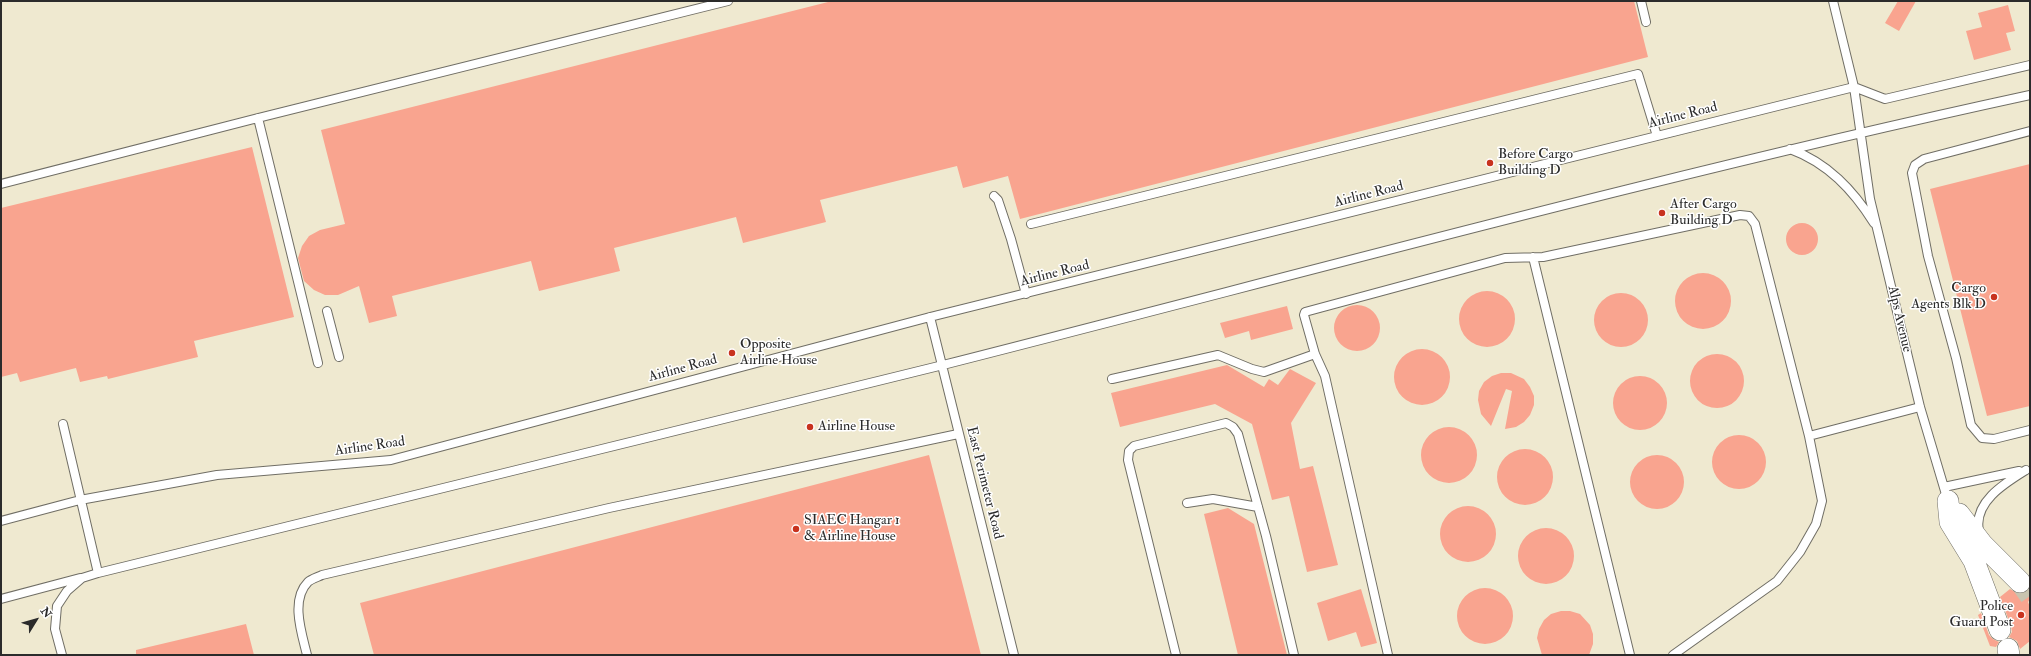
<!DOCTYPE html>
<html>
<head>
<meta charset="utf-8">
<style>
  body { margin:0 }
  #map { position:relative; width:2031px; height:656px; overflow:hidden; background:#efe9d0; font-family:"IM FELL Double Pica",serif }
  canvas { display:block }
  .frame { position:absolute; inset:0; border:2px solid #2b2b2b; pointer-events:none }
  .north { position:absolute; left:16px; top:600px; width:40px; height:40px; -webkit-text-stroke:3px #fff; paint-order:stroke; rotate:53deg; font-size:11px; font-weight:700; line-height:16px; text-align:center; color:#2b2b2b }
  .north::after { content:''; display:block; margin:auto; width:14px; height:18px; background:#2b2b2b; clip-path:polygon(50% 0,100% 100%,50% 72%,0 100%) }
</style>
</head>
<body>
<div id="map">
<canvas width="2031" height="656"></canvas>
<div class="frame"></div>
<div class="north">N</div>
</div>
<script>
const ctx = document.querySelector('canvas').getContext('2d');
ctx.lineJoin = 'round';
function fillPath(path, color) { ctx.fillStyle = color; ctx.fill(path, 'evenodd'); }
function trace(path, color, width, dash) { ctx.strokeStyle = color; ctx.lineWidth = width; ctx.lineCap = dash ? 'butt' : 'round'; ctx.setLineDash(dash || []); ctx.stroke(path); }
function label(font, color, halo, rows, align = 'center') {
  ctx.font = font + ' "IM FELL Double Pica",serif'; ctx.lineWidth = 3; ctx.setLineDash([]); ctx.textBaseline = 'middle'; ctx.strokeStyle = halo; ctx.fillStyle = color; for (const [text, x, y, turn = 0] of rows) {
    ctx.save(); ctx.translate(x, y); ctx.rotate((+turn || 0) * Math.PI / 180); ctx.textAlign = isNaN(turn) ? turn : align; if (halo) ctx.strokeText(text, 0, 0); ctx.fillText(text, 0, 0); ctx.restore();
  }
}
fillPath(new Path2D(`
  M832 1H1634L1648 57 1020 219 1008 176 963 188 957 166 820 200 826 222 743 243 736 217 614 248 620 271 539 291 531 261 392 296 397 316 369 323 359 286 338 295H325L314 290 304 281 298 258 302 246 309 236 320 230 345 224 321 130Z
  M1898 1H1916L1899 31 1885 23Z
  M2008 5 2015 31 2006 33 2011 50 1974 60 1966 31 1982 27 1978 13Z
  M252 147 294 317 194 341 198 357 108 379 107 376 80 382 76 368 20 382 17 373 1 377V208Z
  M2030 164V406L1987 416 1930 189Z
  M1786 239a16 16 0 1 1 32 0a16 16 0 1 1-32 0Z
  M1675 301a28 28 0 1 1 56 0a28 28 0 1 1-56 0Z
  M1459 319a28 28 0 1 1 56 0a28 28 0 1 1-56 0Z
  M1594 320a27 27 0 1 1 54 0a27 27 0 1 1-54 0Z
  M1334 328a23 23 0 1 1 46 0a23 23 0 1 1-46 0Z
  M1287 306 1293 329 1251 340 1249 331 1225 338 1220 323Z
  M1394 377a28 28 0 1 1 56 0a28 28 0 1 1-56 0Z
  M1690 381a27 27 0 1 1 54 0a27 27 0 1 1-54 0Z
  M1227 365 1264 387 1269 379 1278 385 1290 369 1316 383 1291 423 1300 469 1313 466 1338 565 1307 572 1289 496 1272 500 1252 424 1215 404 1120 427 1111 393Z
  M1501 373H1511L1524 379 1530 387 1534 396V405L1530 415 1524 422 1516 427 1505 429 1512 391 1506 389 1491 426 1481 414 1478 400 1479 391 1484 382 1492 376Z
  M1613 403a27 27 0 1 1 54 0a27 27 0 1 1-54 0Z
  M1421 455a28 28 0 1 1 56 0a28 28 0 1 1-56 0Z
  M1712 462a27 27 0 1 1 54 0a27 27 0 1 1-54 0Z
  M1497 477a28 28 0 1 1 56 0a28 28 0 1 1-56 0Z
  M929 455 981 655H374L360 603Z
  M1630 482a27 27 0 1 1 54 0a27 27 0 1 1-54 0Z
  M1440 534a28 28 0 1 1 56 0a28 28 0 1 1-56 0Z
  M1228 508 1254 524 1287 655H1238L1204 514Z
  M1518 556a28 28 0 1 1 56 0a28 28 0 1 1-56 0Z
  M2030 588V599L2028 602 2030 607V641L2020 649 2017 641 2009 637 2012 632 2011 626 2000 597 2010 589 2017 593 2023 594Z
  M1457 616a28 28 0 1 1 56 0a28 28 0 1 1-56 0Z
  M1361 589 1377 643 1361 647 1356 632 1328 641 1317 603Z
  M1561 611H1570L1580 614 1590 625 1593 634V644L1589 655H1542L1537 638 1539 629 1544 620 1551 614Z
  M1981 613 1989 635 1993 639 1999 642 1996 647 1990 646 1978 615Z
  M246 624 254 655H136V650Z`), '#f9a48f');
trace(new Path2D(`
  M2020 582 2030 596`), '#c8c3af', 21, [21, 10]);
const service = new Path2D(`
  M1641 1 1646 22
  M1833 1 1854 87 1870 199 1920 407 1948 501
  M258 118 318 363
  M2030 131 1924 159 1915 165 1912 173 1928 256 1956 358 1971 425 1982 438 1994 439 2030 430
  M1790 149C1828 163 1853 190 1874 223
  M1 184 258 118 728 1
  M994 196 998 200 1011 239 1026 294
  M1031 224 1638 74 1657 136
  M1533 257 1630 655
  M327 311 339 357
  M930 317 1014 655
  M1112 379 1218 355 1252 369 1264 372 1315 354
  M63 424 98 573
  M1809 436 1920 407
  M1944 487 2019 471
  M1187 503 1213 499 1258 507
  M1 521 80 500 217 475 391 460 930 317 1854 87 1885 99 2030 65
  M1979 531C1973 502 2005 483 2026 470
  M1 599 80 578
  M62 655 55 629 57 606 67 591 82 578 98 573C380 504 662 436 943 365 1305 273 1665 174 2030 95
  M307 655C302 634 290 600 308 582 311 579 318 577 322 575L609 508 958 434
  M1176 655 1128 460 1129 451 1134 446 1226 423 1233 427 1238 434 1266 536 1294 655
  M1388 655 1325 376 1315 354 1304 315 1305 312 1505 258 1543 257 1740 215 1749 216 1755 224 1809 436 1822 501 1816 524 1800 552 1777 581 1673 655`);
const tertiary = new Path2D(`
  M1948 501 1950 522 1974 561 2000 630
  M1959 514 1982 544 2020 582
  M2008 649 2009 655`);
trace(service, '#706e65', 10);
trace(tertiary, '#706e65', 22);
trace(service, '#fff', 8);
trace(tertiary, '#fff', 21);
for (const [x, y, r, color] of [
  [1490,163,4,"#c8321e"],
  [1662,213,4,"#c8321e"],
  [1994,297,4,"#c8321e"],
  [732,353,4,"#c8321e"],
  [810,427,4,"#c8321e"],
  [796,529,4,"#c8321e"],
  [2021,615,4,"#c8321e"]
]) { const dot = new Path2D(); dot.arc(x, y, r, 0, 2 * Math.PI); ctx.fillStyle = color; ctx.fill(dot); trace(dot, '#fff', 1.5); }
label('14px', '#2b2b2b', '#fff', [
  ["Airline Road",1683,116,-14],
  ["Airline Road",1369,195,-14],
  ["Airline Road",1055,274,-14],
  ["Alps Avenue",1899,319,77],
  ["Airline Road",683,369,-15],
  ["Airline Road",370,447,-8],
  ["East Perimeter Road",984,483,76]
]);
label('14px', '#2b2b2b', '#fff', [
  ["Before Cargo",1498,155],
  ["Building D",1498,171],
  ["After Cargo",1670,205],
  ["Building D",1670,221],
  ["Cargo",1986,289,"right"],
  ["Agents Blk D",1986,305,"right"],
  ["Opposite",740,345],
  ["Airline House",740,361],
  ["Airline House",818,427],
  ["SIAEC Hangar 1",804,521],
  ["& Airline House",804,537],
  ["Police",2013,607,"right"],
  ["Guard Post",2013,623,"right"]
], 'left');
</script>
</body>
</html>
